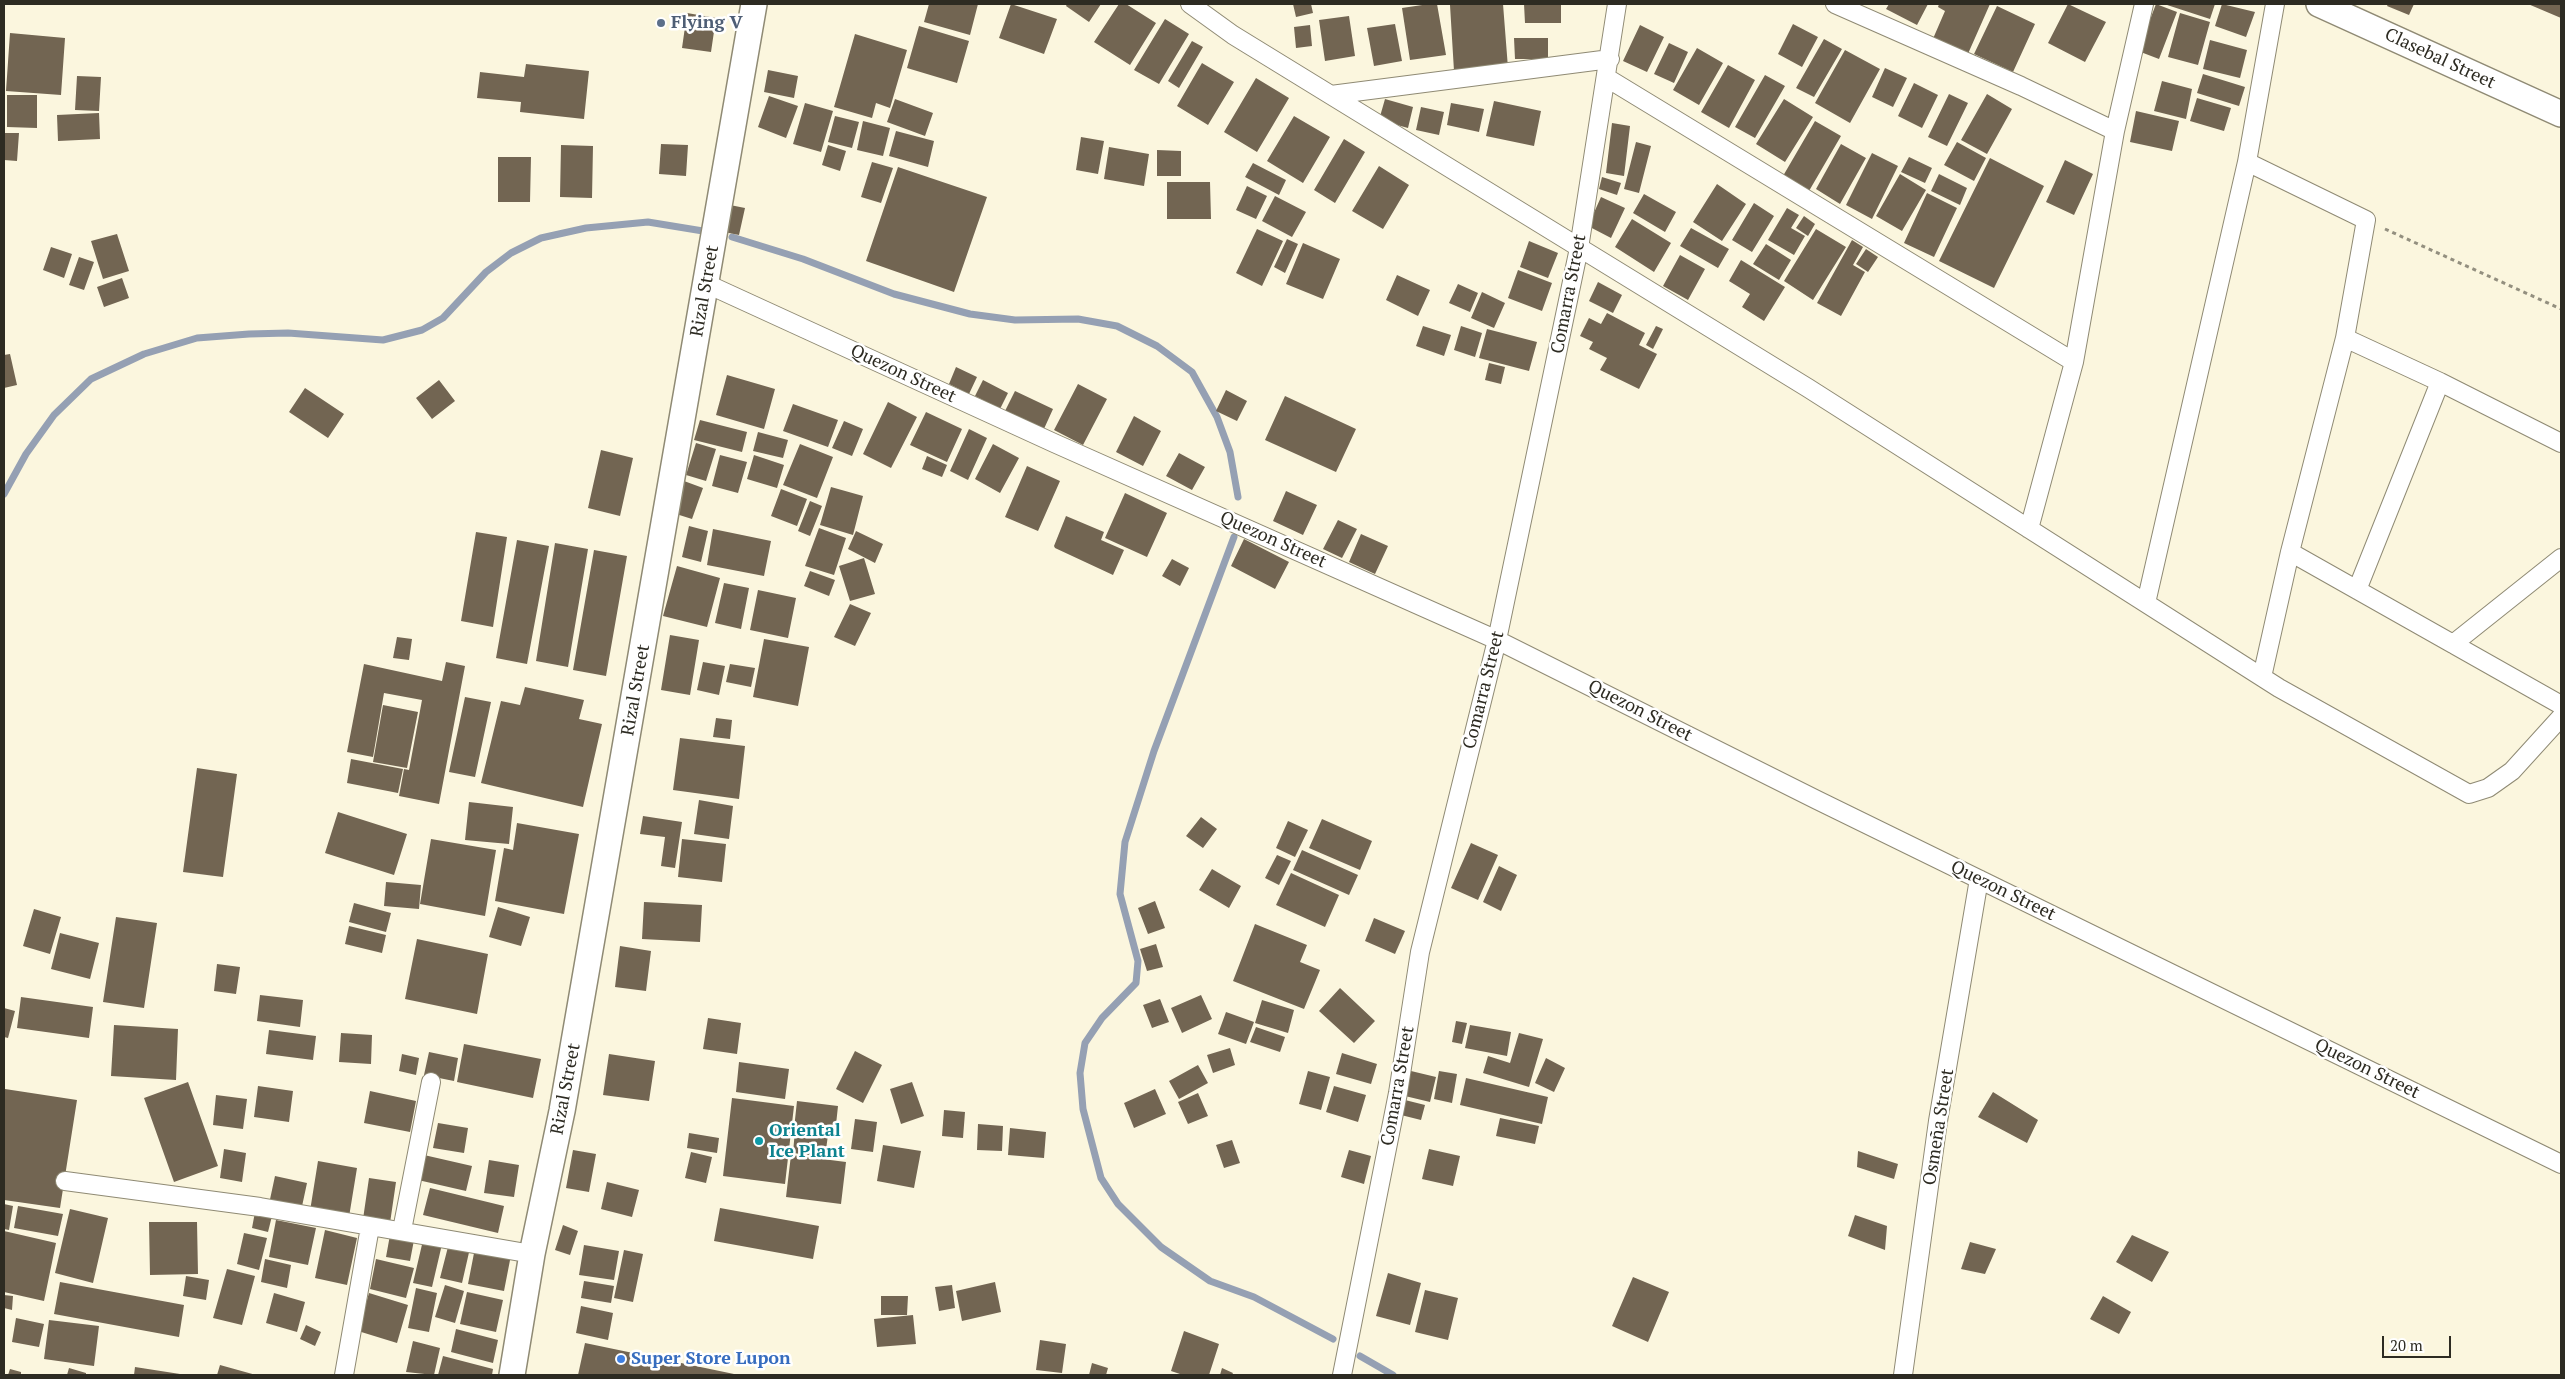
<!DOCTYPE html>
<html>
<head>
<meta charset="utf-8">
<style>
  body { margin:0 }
  #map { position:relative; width:2565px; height:1379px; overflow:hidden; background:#fbf6de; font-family:"PT Serif",serif }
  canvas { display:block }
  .frame { position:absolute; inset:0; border:5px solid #2d2b22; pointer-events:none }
  .scale { position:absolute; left:2382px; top:1336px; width:69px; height:22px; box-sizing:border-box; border:2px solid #2d2b22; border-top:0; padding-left:6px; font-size:15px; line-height:18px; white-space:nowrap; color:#2d2b22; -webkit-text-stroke:4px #fff; paint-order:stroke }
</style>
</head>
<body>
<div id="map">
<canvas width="2565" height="1379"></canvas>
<div class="frame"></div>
<div class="scale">20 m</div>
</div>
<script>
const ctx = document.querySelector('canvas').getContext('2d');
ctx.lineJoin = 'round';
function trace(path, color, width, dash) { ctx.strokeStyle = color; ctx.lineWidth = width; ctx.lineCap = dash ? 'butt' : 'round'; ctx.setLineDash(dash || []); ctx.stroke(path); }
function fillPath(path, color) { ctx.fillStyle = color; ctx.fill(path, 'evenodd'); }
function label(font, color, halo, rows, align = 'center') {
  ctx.font = font + ' "PT Serif",serif'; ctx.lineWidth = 5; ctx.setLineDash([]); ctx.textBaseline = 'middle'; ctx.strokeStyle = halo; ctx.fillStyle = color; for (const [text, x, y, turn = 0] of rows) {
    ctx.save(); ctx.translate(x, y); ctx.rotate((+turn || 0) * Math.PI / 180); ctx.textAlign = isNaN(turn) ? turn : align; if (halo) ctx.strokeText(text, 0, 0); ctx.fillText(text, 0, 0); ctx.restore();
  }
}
trace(new Path2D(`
  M732 237 803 259 894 294 970 314 1015 320 1078 319 1117 326 1157 346 1192 372 1217 417 1230 452 1238 497
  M4 494 26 454 54 415 91 379 144 354 197 338 249 334 288 333 383 340 422 330 443 318 486 272 511 253 541 238 586 228 648 222 703 231
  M1234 537 1154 751 1125 842 1120 894 1138 961 1136 983 1102 1018 1085 1043 1080 1073 1083 1109 1101 1178 1118 1204 1161 1247 1210 1281 1254 1297 1333 1339
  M1360 1356 1393 1375`), '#95a0b3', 7);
fillPath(new Path2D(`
  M929 4H978L970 35 924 22Z
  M1011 4 1057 19 1044 54 999 38Z
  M1067 4H1101L1089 22 1066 6Z
  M1119 4H1126L1156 23 1130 65 1094 42Z
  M1293 4H1311L1313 13 1296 17Z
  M1429 4H1437L1446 55 1410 60 1402 8Z
  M1503 4 1508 68 1454 71 1450 5Z
  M1524 4H1561V23H1525Z
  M1889 4H1928L1917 25 1886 9Z
  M1939 4H1990L1967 56 1932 41 1945 11 1938 7Z
  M2068 4 2106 22 2085 62 2048 43Z
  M2156 4 2177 12 2159 59 2138 51Z
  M2164 4H2215L2210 19Z
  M2222 4 2255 12 2246 37 2215 26Z
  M2388 4H2414L2409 15 2387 6Z
  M2528 4H2561V18Z
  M1997 6 2035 24 2013 72 1974 54Z
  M687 13 716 18 711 52 682 48Z
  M2180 13 2210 22 2198 65 2168 57Z
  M1349 16 1355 56 1325 61 1319 20Z
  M1165 19 1189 34 1159 84 1134 70Z
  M1395 24 1402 61 1374 66 1367 28Z
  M1793 24 1818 37 1802 67 1778 54Z
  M1310 25 1312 46 1296 48 1294 27Z
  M1640 25 1664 37 1647 72 1623 61Z
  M919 26 969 41 957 83 907 68Z
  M10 33 65 38 61 95 6 91Z
  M855 34 907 50 890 108 876 103 872 118 834 107Z
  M1514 38H1548V59H1515Z
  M1824 39 1842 49 1814 97 1796 88Z
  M2210 40 2247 50 2240 78 2203 69Z
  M1192 41 1203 47 1179 88 1168 81Z
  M1669 43 1688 52 1674 83 1654 74Z
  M1697 48 1723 63 1699 105 1673 90Z
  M1845 50 1880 69 1850 123 1815 103Z
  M1202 63 1234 82 1208 125 1177 106Z
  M526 64 589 71 584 119 520 112 521 102 477 98 480 72 524 77Z
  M1728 65 1755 80 1729 128 1701 112Z
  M1885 68 1907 78 1893 107 1872 97Z
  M768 70 798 76 794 98 764 92Z
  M2203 74 2245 87 2239 106 2197 93Z
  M1765 75 1785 86 1755 138 1735 127Z
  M77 76 101 77 99 111 75 110Z
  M1256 78 1289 98 1257 152 1224 132Z
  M2162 81 2192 89 2186 119 2154 111Z
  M1914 83 1938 95 1922 128 1898 116Z
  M1949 94 1968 103 1947 146 1928 137Z
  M1987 94 2012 109 1987 154 1961 140Z
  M7 95H37V128L7 127Z
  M769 96 798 106 786 138 758 127Z
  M2197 98 2231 108 2224 131 2190 121Z
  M895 99 933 113 925 136 887 122Z
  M1385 99 1413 107 1408 128 1379 120Z
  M1784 99 1813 117 1785 162 1756 144Z
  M1494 101 1541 111 1534 146 1486 136Z
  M805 103 833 111 821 152 793 144Z
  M1451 103 1484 109 1479 132 1447 125Z
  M1421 107 1444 112 1439 135 1416 130Z
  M2136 111 2179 121 2172 151 2130 142Z
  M99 113 100 139 58 141 57 115Z
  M835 116 859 122 852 148 828 142Z
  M1294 116 1330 137 1303 183 1267 161Z
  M863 121 890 128 883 156 857 150Z
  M1815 121 1841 136 1809 191 1783 176Z
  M1612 123 1630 126 1624 176 1606 173Z
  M896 131 934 141 928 167 889 156Z
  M4 133H19L17 161 4 160Z
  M1081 137 1104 141 1098 174 1076 170Z
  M1344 139 1365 152 1335 203 1314 190Z
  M1636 142 1651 146 1639 193 1624 189Z
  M1957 142 1986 158 1974 181 1944 165Z
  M661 144 688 145 686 176 659 174Z
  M1841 144 1866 158 1840 204 1816 189Z
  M561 145 593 146 592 198 560 197Z
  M828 145 846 151 840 171 822 165Z
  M1109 147 1149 154 1144 186 1104 179Z
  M1157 150 1181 151V176H1157Z
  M1872 153 1898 166 1872 219 1846 205Z
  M498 157H531L530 202H498Z
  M1909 157 1932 168 1925 183 1901 172Z
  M1990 158 2044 186 1994 288 1939 261Z
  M2065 160 2093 174 2074 215 2046 202Z
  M872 162 893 168 881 203 861 197Z
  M1253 163 1286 180 1279 195 1245 177Z
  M1379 166 1409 185 1383 229 1352 211Z
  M898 167 987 197 954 292 866 261Z
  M1900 174 1926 190 1902 231 1876 216Z
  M1939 174 1967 188 1960 205 1931 191Z
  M1602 177 1621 183 1617 195 1599 189Z
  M1167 182H1210L1211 219H1167Z
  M1717 184 1746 204 1722 241 1693 222Z
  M1247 186 1267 196 1256 219 1236 210Z
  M1927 193 1957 208 1934 257 1904 243Z
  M1644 194 1676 212 1665 232 1633 213Z
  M1275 196 1306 212 1292 237 1262 221Z
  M1601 197 1625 208 1611 238 1588 226Z
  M1754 203 1774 216 1752 252 1732 240Z
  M725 204 745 208 739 235 719 231Z
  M1787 208 1799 215 1791 228 1805 236 1794 255 1768 240Z
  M1804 216 1815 224 1808 236 1796 228Z
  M1632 219 1671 243 1654 272 1615 247Z
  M1691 228 1729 249 1718 268 1680 246Z
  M1257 229 1283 241 1262 286 1236 273Z
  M1816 229 1846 247 1813 300 1784 281Z
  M117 234 129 271 103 279 91 241Z
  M1287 239 1298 244 1285 273 1274 267Z
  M1852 240 1863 247 1853 265 1865 272 1841 316 1817 303Z
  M1529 241 1558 253 1548 278 1520 267Z
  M1303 243 1340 259 1323 299 1286 284Z
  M1766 244 1791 260 1779 280 1753 264Z
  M51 247 72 254 64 278 43 270Z
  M1866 249 1878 257 1868 272 1856 264Z
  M1680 255 1705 269 1688 300 1663 286Z
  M79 257 94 262 84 290 69 285Z
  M1741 260 1785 287 1764 321 1742 307 1750 294 1729 281Z
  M1518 270 1552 283 1542 311 1508 298Z
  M1397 275 1430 290 1418 316 1386 300Z
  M122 278 129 298 104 307 97 287Z
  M1598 282 1622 295 1613 313 1589 301Z
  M1458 284 1478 293 1470 312 1449 303Z
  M1482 292 1505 303 1494 328 1471 318Z
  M1607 313 1645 333 1639 345 1657 354 1639 389 1600 370 1607 358 1589 349 1593 342 1580 336 1589 318 1601 324Z
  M1423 326 1451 335 1444 356 1416 346Z
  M1461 326 1482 333 1475 357 1454 350Z
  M1656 326 1663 329 1653 349 1646 345Z
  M1487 329 1537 342 1529 371 1479 358Z
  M10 354 17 385 4 388V355Z
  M1489 363 1505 367 1501 384 1485 380Z
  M956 367 977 377 969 394 949 384Z
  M727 375 775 389 764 429 716 415Z
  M439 380 455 401 432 419 416 398Z
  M983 380 1008 393 1000 409 975 396Z
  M1078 384 1107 399 1083 445 1054 430Z
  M305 388 344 414 328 438 289 412Z
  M1226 390 1247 401 1237 421 1216 411Z
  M1015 391 1053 409 1043 431 1004 413Z
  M1285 396 1356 429 1336 472 1265 440Z
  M888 402 917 417 891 468 863 454Z
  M793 404 838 420 828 447 783 431Z
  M926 412 962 429 947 462 910 445Z
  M1134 416 1161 431 1143 466 1116 452Z
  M700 420 747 432 742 452 694 440Z
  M844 421 863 429 852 456 832 448Z
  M969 429 987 438 968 480 950 471Z
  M758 432 788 440 783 458 753 451Z
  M696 443 716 449 706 481 686 475Z
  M800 444 833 457 817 498 783 485Z
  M993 444 1019 458 1000 493 975 479Z
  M601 450 633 458 620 516 588 508Z
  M1179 453 1205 467 1192 490 1166 476Z
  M720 455 747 462 738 493 712 486Z
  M754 455 784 465 777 488 747 479Z
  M927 456 947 465 942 477 922 469Z
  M1027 466 1060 481 1038 531 1005 517Z
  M684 481 703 488 692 519 673 513Z
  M831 487 863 496 853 535 820 525Z
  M781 489 807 499 797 526 771 516Z
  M1286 491 1317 505 1303 535 1273 521Z
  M1125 493 1167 513 1147 557 1105 538Z
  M810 501 822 506 810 536 798 531Z
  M1066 516 1104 532 1101 540 1124 550 1113 575 1055 548 1054 546Z
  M1338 520 1357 529 1342 558 1323 549Z
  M689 526 708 531 701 562 682 557Z
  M819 528 846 538 834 575 805 566Z
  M713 529 771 541 764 576 707 565Z
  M856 531 883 544 875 563 848 549Z
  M476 532 507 537 493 627 461 621Z
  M1361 534 1388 546 1375 574 1349 562Z
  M1244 539 1289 562 1275 589 1231 566Z
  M517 540 549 546 527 664 496 658Z
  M555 543 588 549 568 667 536 661Z
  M594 550 627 556 606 676 573 670Z
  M864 558 875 594 850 601 839 566Z
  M1172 559 1189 568 1180 586 1162 576Z
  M677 566 720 578 707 627 663 616Z
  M810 571 835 580 829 596 804 586Z
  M724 583 749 588 741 629 715 623Z
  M758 590 796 598 788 638 750 630Z
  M850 604 871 613 855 646 834 637Z
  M670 635 699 640 690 695 661 690Z
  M397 637 412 639 409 660 393 658Z
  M764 639 809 647 798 706 753 697Z
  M446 662 465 666 439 804 399 796 404 769 409 770 422 700 384 693 373 757 347 752 364 664 442 681Z
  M703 662 725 666 719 695 697 690Z
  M730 664 755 668 751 687 726 682Z
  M525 687 584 700 579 719 602 724 583 807 481 783 501 701 520 705Z
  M465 697 491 702 475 777 449 772Z
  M383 705 418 712 407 768 373 762Z
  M716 718 732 720 730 739 713 737Z
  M680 738 745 746 739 799 673 790Z
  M351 759 403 769 398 793 347 783Z
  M197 768 237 774 223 877 183 872Z
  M699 800 733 806 729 839 694 834Z
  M469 802 513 807 509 844 465 840Z
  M338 812 407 834 394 875 325 853Z
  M643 816 682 822 675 868 661 866 665 837 640 834Z
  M1201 817 1217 829 1203 848 1186 836Z
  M1322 819 1372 841 1360 870 1309 848Z
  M1288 821 1308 830 1295 857 1276 848Z
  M517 823 579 834 564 914 495 901 504 848 513 850Z
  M431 839 496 850 485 916 420 904Z
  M682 839 726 844 722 882 678 877Z
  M1471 843 1498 855 1478 900 1451 888Z
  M1302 850 1358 875 1349 895 1293 870Z
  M1277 855 1291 861 1279 885 1265 878Z
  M1499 866 1517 875 1501 911 1483 902Z
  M1212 869 1241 886 1229 908 1199 890Z
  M1291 873 1339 895 1325 927 1276 905Z
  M386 882 421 885 419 909 384 906Z
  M1155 901 1165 928 1148 934 1138 908Z
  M644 902 702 905 700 942 642 939Z
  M354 903 391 913 386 932 349 922Z
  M498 907 530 917 521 946 489 937Z
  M34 909 61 917 50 954 23 946Z
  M116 917 157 923 144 1008 103 1002Z
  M1374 918 1405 931 1395 954 1365 941Z
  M1255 924 1307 945 1300 962 1320 970 1304 1009 1233 981Z
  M349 926 386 935 382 953 345 944Z
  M60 933 99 943 90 979 51 969Z
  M417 939 488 954 477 1014 405 999Z
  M1156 944 1163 967 1147 971 1140 949Z
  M620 946 651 951 646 991 615 987Z
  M217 964 240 967 236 994 214 991Z
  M1340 988 1375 1021 1354 1043 1319 1011Z
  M260 995 303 1000 300 1027 257 1021Z
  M1201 995 1212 1019 1182 1033 1171 1008Z
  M21 997 93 1007 89 1038 17 1028Z
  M1160 999 1169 1022 1152 1028 1143 1005Z
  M1262 1000 1294 1010 1288 1033 1255 1023Z
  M4 1008 15 1011 8 1038 4 1037Z
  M1226 1012 1254 1022 1246 1044 1218 1034Z
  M708 1018 741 1023 737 1054 703 1049Z
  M1456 1021 1467 1023 1462 1044 1452 1042Z
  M114 1025 178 1029 176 1080 111 1076Z
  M1470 1025 1511 1032 1507 1056 1465 1048Z
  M1256 1027 1285 1037 1280 1052 1250 1042Z
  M269 1030 316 1036 313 1060 266 1054Z
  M341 1033 372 1035 371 1064 339 1062Z
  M1519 1033 1543 1039 1529 1087 1483 1073 1488 1056 1510 1063Z
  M464 1044 541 1059 533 1098 457 1082Z
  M1230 1048 1235 1065 1213 1073 1207 1055Z
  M855 1051 882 1065 863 1103 836 1089Z
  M429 1052 458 1058 454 1081 424 1075Z
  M1342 1053 1377 1064 1371 1084 1336 1074Z
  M402 1054 419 1058 416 1075 399 1071Z
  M609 1054 655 1061 649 1101 603 1095Z
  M1546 1058 1565 1068 1554 1092 1535 1083Z
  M739 1062 789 1069 785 1099 736 1092Z
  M1198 1065 1208 1083 1179 1099 1169 1081Z
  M1308 1071 1330 1077 1321 1110 1299 1104Z
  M1411 1071 1436 1077 1430 1102 1405 1096Z
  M1439 1071 1457 1074 1452 1103 1434 1099Z
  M1466 1078 1548 1097 1542 1124 1460 1105Z
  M188 1082 218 1166 174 1182 144 1098Z
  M912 1082 924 1116 901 1124 890 1089Z
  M258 1086 293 1091 289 1122 254 1117Z
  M1334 1086 1366 1095 1358 1122 1326 1112Z
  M5 1089 77 1100 60 1208 4 1200Z
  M1155 1089 1166 1114 1134 1128 1124 1103Z
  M370 1091 416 1101 410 1132 364 1123Z
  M1993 1092 2038 1120 2027 1143 1978 1117Z
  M1198 1093 1208 1116 1188 1124 1178 1102Z
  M216 1095 247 1099 243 1129 213 1125Z
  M732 1098 794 1106 785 1184 723 1176Z
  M1405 1100 1425 1105 1421 1120 1401 1115Z
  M797 1101 838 1106 835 1134 794 1129Z
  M944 1110 965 1112 963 1138 942 1136Z
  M1500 1118 1539 1126 1535 1144 1496 1136Z
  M855 1119 877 1122 873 1152 851 1149Z
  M438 1123 468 1128 464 1153 433 1148Z
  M978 1124 1003 1126 1002 1151 977 1150Z
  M1010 1128 1046 1132 1044 1158 1008 1155Z
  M795 1130 828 1135 825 1157 793 1153Z
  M689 1133 719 1138 717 1153 687 1148Z
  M1232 1140 1240 1163 1224 1168 1216 1145Z
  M883 1145 921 1151 914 1188 877 1181Z
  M224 1149 246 1153 242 1182 220 1178Z
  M1429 1149 1460 1156 1453 1186 1422 1179Z
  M573 1150 596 1154 589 1192 566 1188Z
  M1349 1150 1371 1156 1364 1184 1341 1177Z
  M1858 1151 1898 1164 1894 1179 1857 1167Z
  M691 1152 712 1157 706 1183 685 1178Z
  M424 1155 472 1166 466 1191 418 1180Z
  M791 1155 846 1162 841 1204 786 1197Z
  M489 1160 519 1165 514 1197 484 1193Z
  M318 1161 357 1168 349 1217 310 1211Z
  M275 1176 307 1183 301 1211 269 1204Z
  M369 1178 396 1182 390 1223 363 1219Z
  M607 1182 639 1190 632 1217 601 1209Z
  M430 1188 504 1206 498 1233 423 1215Z
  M4 1204 13 1206 9 1230 4 1229Z
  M18 1206 63 1214 58 1236 14 1228Z
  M720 1208 819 1226 813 1259 714 1241Z
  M70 1209 108 1218 93 1283 55 1273Z
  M255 1212 272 1216 268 1232 252 1228Z
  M1855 1215 1887 1226 1885 1250 1848 1236Z
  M276 1220 316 1228 308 1265 269 1257Z
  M149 1222H197L198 1274 150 1275Z
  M563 1225 578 1231 570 1255 555 1250Z
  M325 1230 357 1238 347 1285 315 1278Z
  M4 1231 56 1243 44 1301 4 1292Z
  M244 1233 267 1238 259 1270 237 1264Z
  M390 1235 414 1240 410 1261 386 1257Z
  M2132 1235 2169 1252 2152 1282 2116 1262Z
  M424 1236 443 1240 432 1287 413 1283Z
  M1970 1242 1996 1249 1985 1274 1961 1269Z
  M449 1243 470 1248 462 1283 440 1278Z
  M584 1245 619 1251 614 1280 579 1275Z
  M475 1248 511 1255 504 1291 468 1284Z
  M624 1250 643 1254 633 1302 614 1298Z
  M265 1259 291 1265 287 1288 261 1282Z
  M376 1259 414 1268 406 1298 370 1289Z
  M227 1269 255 1276 242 1325 213 1318Z
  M1388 1273 1421 1283 1410 1325 1376 1316Z
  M186 1276 209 1280 206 1300 183 1296Z
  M1633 1277 1669 1292 1648 1342 1612 1326Z
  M584 1281 614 1286 611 1303 581 1298Z
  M60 1282 184 1305 179 1337 54 1314Z
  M995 1282 1001 1312 962 1321 956 1291Z
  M445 1285 464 1291 455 1323 435 1317Z
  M952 1285 955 1308 939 1311 935 1287Z
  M416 1288 437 1293 429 1332 408 1328Z
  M1425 1290 1458 1298 1448 1340 1415 1332Z
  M467 1292 503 1300 496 1332 460 1324Z
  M274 1293 305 1302 297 1332 266 1323Z
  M369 1293 408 1305 397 1343 358 1331Z
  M4 1295 13 1296 12 1310 4 1308Z
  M881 1296H908L907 1315H881Z
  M2103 1296 2131 1312 2119 1334 2090 1319Z
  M581 1306 613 1313 608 1340 576 1333Z
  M913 1315 916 1344 877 1347 874 1319Z
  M16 1318 44 1324 39 1347 12 1342Z
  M49 1320 99 1326 94 1366 44 1359Z
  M306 1325 321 1332 315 1346 300 1339Z
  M456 1329 498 1340 493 1363 451 1352Z
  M1184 1331 1219 1344 1209 1375H1183L1171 1371Z
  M1040 1340 1066 1344 1062 1373 1036 1370Z
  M413 1341 440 1348 434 1375 406 1372Z
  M585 1343 734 1374V1375H578Z
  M443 1356 493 1369 492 1375H438Z
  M1092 1363 1108 1368 1106 1375H1089Z
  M220 1365 256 1375H217Z
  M135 1367 180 1374V1375H134Z
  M69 1368 86 1373V1375H67Z
  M1222 1368 1233 1373 1232 1375H1220Z
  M10 1369 21 1372V1375H8Z`), '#726552');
const street = new Path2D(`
  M1190 4 1233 35 1808 388 2279 688 2469 794 2488 788 2512 771 2561 717
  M1835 4 2021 86 2115 131
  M1607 78 2074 362
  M1331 95 1610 59
  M2247 162 2366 220 2345 338 2290 552 2262 677
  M707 284 1054 443 1497 640 1817 800 2561 1164
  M2345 338 2440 382 2561 443
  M2029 529 2074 362 2115 131 2144 4
  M2290 552 2561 705
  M2357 590 2440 382
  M2146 603 2247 162 2275 4
  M2453 644 2561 558
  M65 1181 260 1207 532 1254
  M402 1230 431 1082
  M344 1375 370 1227
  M1342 1375 1398 1093 1420 952 1497 640 1579 248 1617 4
  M1903 1375 1938 1121 1979 879`);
const secondary = new Path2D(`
  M2319 4 2561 114
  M512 1375 532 1254 562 1111 754 4`);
trace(street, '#8f8a74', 20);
trace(secondary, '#8f8a74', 28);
trace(new Path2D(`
  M2385 229 2561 309`), '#938f7f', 3, [4, 4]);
trace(street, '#fff', 18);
trace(secondary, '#fff', 25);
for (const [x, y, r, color] of [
  [661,23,5,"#5c6f8a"],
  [759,1141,5,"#0f9aa8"],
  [621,1359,5,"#3f7fe0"]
]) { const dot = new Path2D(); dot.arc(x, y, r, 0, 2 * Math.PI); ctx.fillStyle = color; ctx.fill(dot); trace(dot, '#fff', 2); }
label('bold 18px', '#4e5e75', '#fff', [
  ["Flying V",671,23]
], 'left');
label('18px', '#2d2b22', '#fff', [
  ["Clasebal Street",2440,59,25],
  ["Rizal Street",705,291,-80],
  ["Comarra Street",1569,294,-79],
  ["Quezon Street",903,374,25],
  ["Quezon Street",1273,540,24],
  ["Rizal Street",636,690,-80],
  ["Comarra Street",1484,690,-76],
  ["Quezon Street",1640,711,27],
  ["Quezon Street",2003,891,26],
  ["Quezon Street",2367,1069,26],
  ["Comarra Street",1398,1086,-80],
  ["Rizal Street",566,1089,-79],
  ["Osmeña Street",1939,1127,-81]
]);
label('bold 18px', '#0d838f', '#fff', [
  ["Oriental",769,1131],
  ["Ice Plant",769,1152]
], 'left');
label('bold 18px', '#366cbe', '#fff', [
  ["Super Store Lupon",631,1359]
], 'left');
</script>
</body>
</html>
